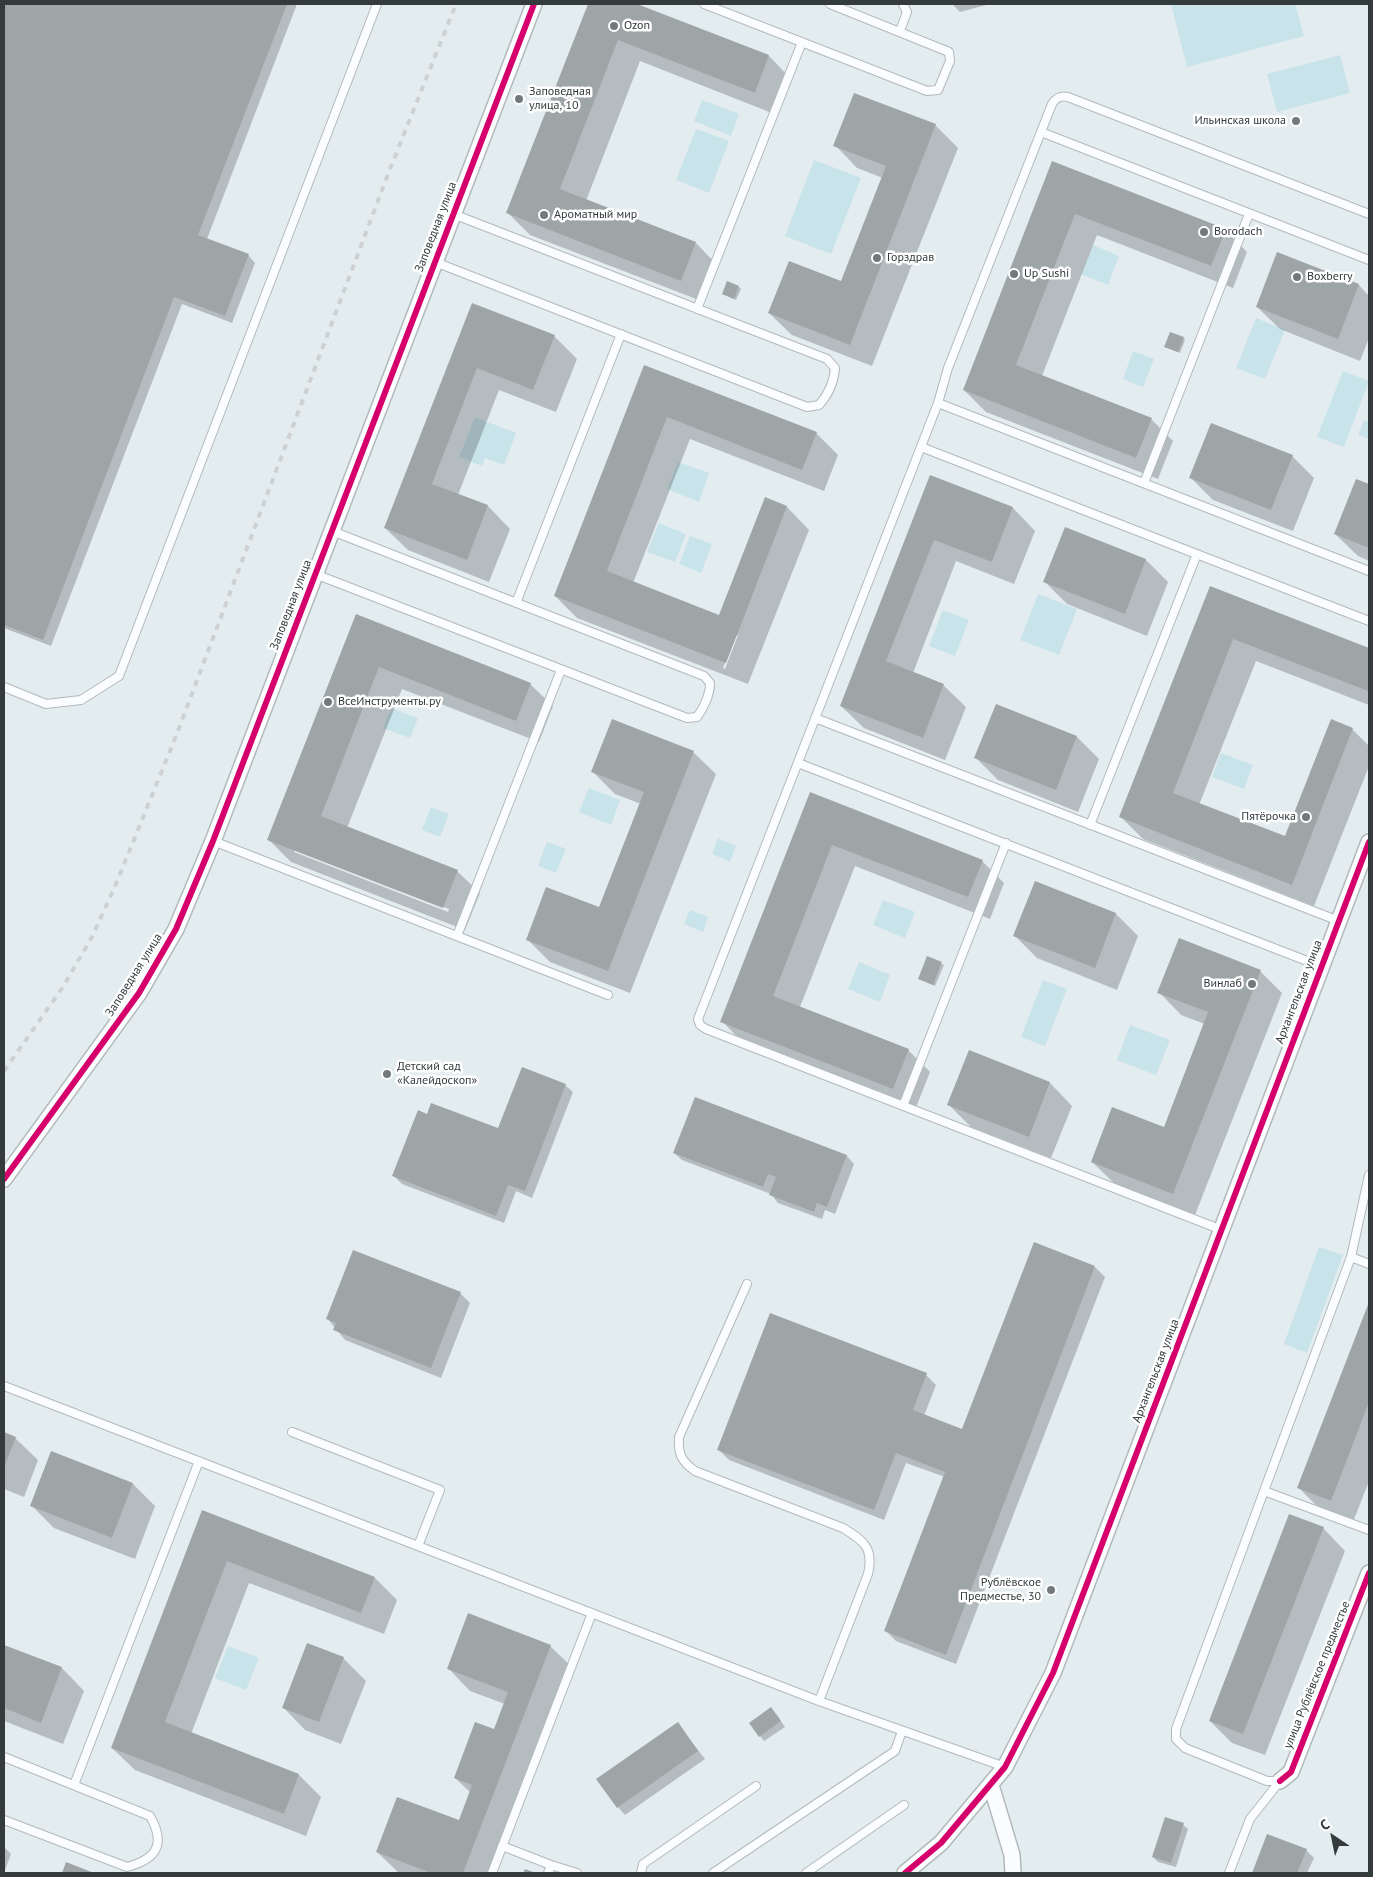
<!DOCTYPE html>
<html>
<head>
<meta charset="utf-8">
<style>
  body { margin:0 }
  #map { position:relative; width:1373px; height:1877px; overflow:hidden; background:#e3ecef; font-family:"PT Sans",sans-serif }
  canvas { display:block }
  .frame { position:absolute; inset:0; border:5px solid #343b3d; pointer-events:none }
  .north { position:absolute; left:1308px; top:1812px; width:50px; height:50px; -webkit-text-stroke:4px #fff; paint-order:stroke; rotate:326deg; font-size:14px; font-weight:700; line-height:20px; text-align:center; color:#343b3d }
  .north::after { content:''; display:block; margin:auto; width:18px; height:22px; background:#343b3d; clip-path:polygon(50% 0,100% 100%,50% 72%,0 100%) }
</style>
</head>
<body>
<div id="map">
<canvas width="1373" height="1877"></canvas>
<div class="frame"></div>
<div class="north">С</div>
</div>
<script>
const ctx = document.querySelector('canvas').getContext('2d');
ctx.lineJoin = 'round';
function fillPath(path, color) { ctx.fillStyle = color; ctx.fill(path, 'evenodd'); }
function trace(path, color, width, dash) { ctx.strokeStyle = color; ctx.lineWidth = width; ctx.lineCap = dash ? 'butt' : 'round'; ctx.setLineDash(dash || []); ctx.stroke(path); }
function label(font, color, halo, rows, align = 'center') {
  ctx.font = font + ' "PT Sans",sans-serif'; ctx.lineWidth = 5; ctx.setLineDash([]); ctx.textBaseline = 'middle'; ctx.strokeStyle = halo; ctx.fillStyle = color; for (const [text, x, y, turn = 0] of rows) {
    ctx.save(); ctx.translate(x, y); ctx.rotate((+turn || 0) * Math.PI / 180); ctx.textAlign = isNaN(turn) ? turn : align; if (halo) ctx.strokeText(text, 0, 0); ctx.fillText(text, 0, 0); ctx.restore();
  }
}
fillPath(new Path2D(`
  M1171 4H1295L1304 36 1187 67Z
  M1340 55 1350 93 1277 112 1267 74Z
  M702 100 739 114 731 136 694 121Z
  M696 129 729 141 709 193 676 180Z
  M814 160 861 178 831 254 785 236Z
  M1093 245 1119 256 1108 285 1081 274Z
  M1256 318 1285 330 1265 379 1236 368Z
  M1133 351 1154 359 1143 387 1123 379Z
  M1343 371 1369 381 1344 447 1317 437Z
  M475 417 516 433 504 465 485 458 482 466 459 457Z
  M1364 420 1369 422V439L1358 435Z
  M678 462 709 473 699 502 667 489Z
  M659 523 686 534 675 562 647 552Z
  M690 536 712 544 701 573 679 564Z
  M1038 594 1077 609 1059 655 1020 640Z
  M943 610 969 620 955 656 929 646Z
  M391 708 418 718 410 738 383 728Z
  M1221 753 1253 765 1244 789 1212 777Z
  M589 788 620 800 611 825 579 812Z
  M431 807 449 814 440 837 422 830Z
  M718 838 736 846 730 862 712 854Z
  M547 842 566 849 556 873 538 866Z
  M883 900 915 912 905 938 873 925Z
  M690 910 708 917 703 932 684 924Z
  M859 962 890 975 880 1002 848 989Z
  M1043 980 1067 989 1045 1046 1021 1037Z
  M1130 1025 1170 1040 1156 1075 1117 1060Z
  M1319 1247 1343 1255 1307 1353 1284 1344Z
  M228 1646 259 1658 246 1690 215 1678Z`), '#c9e3ea');
fillPath(new Path2D(`
  M4 4H297L207 239 248 255 255 263 232 323 182 304 51 646 4 628Z
  M589 4H633L769 56 791 79 777 115 640 61 586 201 696 243 718 266 704 302 530 235 507 212Z
  M952 4H990L960 12Z
  M935 125 958 148 872 366 792 335 769 313 842 283 883 178 857 168 835 145Z
  M1053 163 1225 230 1247 252 1233 288 1097 235 1042 376 1151 419 1173 441 1158 479 986 412 964 390Z
  M1278 254 1359 285 1369 296V338L1360 361 1280 329 1257 307Z
  M739 287 741 289 736 300 723 294Z
  M473 305 554 336 577 359 556 412 499 390 458 495 488 506 510 529 489 582 408 550 385 528Z
  M1183 338 1185 340 1180 353 1168 348Z
  M645 366 816 433 838 455 824 491 690 439 633 583 719 616 765 499 787 507 809 530 748 684 577 618 555 596ZM736 635H738L725 669 723 668Z
  M1292 456 1314 478 1293 531 1213 500 1190 477Z
  M931 477 1013 508 1035 531 1014 584 956 561 913 673 943 685 966 707 945 760 864 728 841 706Z
  M1356 481 1369 486V561L1358 556 1335 534Z
  M1065 529 1146 560 1168 582 1147 636 1067 604 1045 582Z
  M1211 588 1369 649V705L1256 661 1199 805 1285 838 1352 729 1369 746V766L1314 906 1143 839 1121 817Z
  M356 616 530 684 553 706 539 742 402 689 347 828 457 871 480 893 465 930 291 862 269 840ZM294 849 449 909 448 912 294 852Z
  M1077 737 1099 759 1078 812 998 780 976 758Z
  M693 752 716 774 630 993 550 962 527 939 600 909 641 804 615 794 593 772Z
  M811 794 982 861 1004 883 990 919 855 866 800 1007 908 1050 930 1072 915 1110 744 1044 722 1021Z
  M1036 883 1116 914 1138 936 1117 990 1037 958 1015 936Z
  M928 958 944 965 935 986 920 979Z
  M1260 971 1282 993 1195 1215 1115 1184 1092 1162 1164 1129 1205 1024 1181 1015 1159 992Z
  M969 1052 1050 1083 1072 1106 1051 1158 971 1127 949 1105Z
  M565 1085 573 1092 532 1198 516 1191 504 1223 402 1184 394 1176 428 1115 499 1130Z
  M674 1153 847 1156 854 1164 835 1214 825 1210 822 1219 778 1203 771 1194 682 1160Z
  M1095 1267 1105 1277 956 1664 896 1641 886 1631 945 1477 906 1463 884 1520 729 1460 719 1450 926 1375 936 1385 924 1416 963 1430Z
  M460 1293 470 1303 441 1378 345 1340 327 1318Z
  M1369 1305V1481L1353 1522 1321 1510 1298 1487Z
  M4 1433 15 1438 38 1460 24 1497 4 1489Z
  M133 1484 155 1506 135 1559 54 1528 32 1506Z
  M203 1512 375 1578 397 1600 384 1634 249 1583 191 1734 299 1775 321 1797 306 1836 135 1770 112 1748Z
  M1323 1528 1345 1551 1265 1755 1232 1743 1210 1721Z
  M4 1646 62 1668 84 1691 63 1744 4 1721Z
  M550 1646 573 1668 494 1873H399L377 1852 459 1822 471 1793 455 1778 494 1731 505 1704 470 1691 448 1668Z
  M343 1658 366 1681 341 1744 305 1730 283 1707Z
  M776 1714 785 1727 764 1741 760 1736Z
  M678 1724 705 1759 625 1815 618 1807Z
  M1183 1825 1188 1829 1176 1867 1158 1862 1153 1857Z
  M1268 1835 1306 1850 1314 1858 1307 1873H1253Z
  M4 1847 11 1854 4 1873Z`), '#0003');
fillPath(new Path2D(`
  M4 4H287L198 235 249 254 225 316 174 297 43 640 4 625Z
  M588 4H637L769 55 755 93 618 40 560 189 696 242 681 281 506 213Z
  M854 93 936 124 850 345 768 313 789 261 841 281 886 166 833 146Z
  M1052 161 1226 229 1211 266 1075 214 1016 365 1152 418 1136 458 963 390Z
  M1277 252 1359 284 1338 339 1256 307Z
  M727 281 739 286 734 299 722 294Z
  M472 303 555 335 533 390 477 368 432 484 488 505 467 560 384 528Z
  M1170 332 1184 337 1178 352 1164 347Z
  M644 365 817 432 802 470 667 417 607 571 719 615 765 497 787 506 726 663 554 596Z
  M1211 423 1293 455 1271 510 1189 478Z
  M930 475 1013 507 992 562 934 540 886 661 944 684 923 738 840 706Z
  M1356 479 1369 484V548L1334 534Z
  M1065 527 1146 559 1125 614 1043 582Z
  M1210 586 1369 648 1368 691 1233 639 1173 793 1285 836 1331 719 1353 728 1292 885 1119 817Z
  M356 614 531 683 516 721 379 667 321 816 458 870 443 908 267 840Z
  M996 704 1077 736 1056 790 974 758Z
  M612 719 694 751 608 971 526 940 546 887 599 907 644 792 591 772Z
  M810 792 983 860 968 897 832 845 773 996 909 1049 893 1089 720 1022Z
  M1035 881 1116 913 1095 968 1013 936Z
  M1179 938 1261 970 1173 1194 1091 1162 1112 1107 1164 1127 1208 1012 1157 993Z
  M927 956 942 962 933 985 918 979Z
  M969 1050 1050 1082 1029 1137 947 1105Z
  M522 1067 566 1084 525 1191 508 1185 496 1216 392 1176 418 1110 427 1114 431 1103 498 1128Z
  M695 1097 847 1155 827 1207 817 1203 814 1212 769 1195 776 1177 768 1174 763 1187 673 1153Z
  M1034 1242 1095 1266 946 1655 884 1631 945 1472 896 1453 874 1510 717 1450 770 1313 927 1373 913 1410 962 1429Z
  M353 1250 461 1292 431 1368 333 1330 336 1323 326 1319Z
  M1369 1302V1402L1331 1501 1297 1488Z
  M4 1432 16 1437 4 1468Z
  M51 1451 133 1483 112 1538 30 1506Z
  M202 1510 375 1577 361 1613 227 1561 165 1722 299 1774 284 1814 111 1748Z
  M1289 1514 1324 1527 1243 1734 1209 1721Z
  M468 1613 551 1645 463 1873H431L376 1852 397 1797 459 1820 472 1785 454 1778 475 1722 494 1729 508 1692 447 1669Z
  M307 1643 344 1657 319 1722 282 1708Z
  M4 1645 62 1667 41 1723 4 1708Z
  M771 1707 781 1721 759 1737 749 1723Z
  M678 1722 698 1751 617 1808 596 1779Z
  M1165 1817 1184 1823 1171 1863 1152 1857Z
  M1267 1834 1307 1849 1297 1873H1252Z
  M66 1862 94 1873H62Z
  M525 1869 536 1873H523Z`), '#9ea5a7');
const service = new Path2D(`
  M704 4 927 91 938 90 950 61 949 52 830 4
  M900 31 907 12 903 4
  M1041 132 1369 260
  M435 262 807 407 819 405C828 395 834 381 835 368L827 359 453 214
  M697 309 802 42
  M938 403 1369 571
  M921 447 1369 621
  M1144 483 1249 214
  M315 574 687 718 697 717C704 708 710 694 710 683L704 676 332 531
  M516 603 621 334
  M4 687 46 704 81 700 119 676 377 4
  M815 718 1339 921
  M798 763 1320 966
  M1090 825 1197 554
  M213 841 608 995
  M457 936 561 670
  M903 1106 1006 843
  M1369 1175 1351 1257 1369 1264
  M1222 1230 706 1029 700 1025 698 1019 938 403 948 368 1052 104C1056 98 1060 95 1068 97L1369 214
  M1351 1257 1264 1491 1369 1530
  M747 1284 679 1437C678 1454 681 1461 695 1471L843 1528C864 1541 874 1548 868 1574L819 1701
  M4 1386 819 1701 1005 1767
  M292 1432 440 1490 418 1546
  M1264 1491 1176 1729V1739L1185 1748 1267 1781H1280
  M4 1757 150 1816C166 1844 157 1859 127 1867L4 1820
  M74 1785 199 1461
  M502 1846 551 1865 548 1873
  M551 1865 577 1873
  M492 1873 592 1613
  M641 1873 643 1864 756 1786
  M713 1873 895 1751 902 1731
  M806 1873 904 1805
  M1229 1873 1250 1819 1280 1781`);
const minor = new Path2D(`
  M4 1179 139 993 176 929 213 841 534 4
  M1280 1781 1291 1772 1369 1573
  M991 1785 1012 1855 1013 1873
  M905 1873 941 1843 1005 1767 1053 1673 1369 842`);
trace(service, '#b2b9bb', 10);
trace(minor, '#b2b9bb', 18);
trace(service, '#fbfcfd', 8);
trace(minor, '#fbfcfd', 15);
trace(new Path2D(`
  M4 1071 63 987 92 937 116 884 176 736 390 169 456 4`), '#ced1d1', 4, [6, 6]);
trace(new Path2D(`
  M4 1179 139 993 176 929 213 841 534 4
  M1280 1781 1291 1772 1369 1573
  M905 1873 941 1843 1005 1767 1053 1673 1369 842`), '#d6006c', 6);
for (const [x, y, r, color] of [
  [614,26,5,"#71797b"],
  [519,99,5,"#71797b"],
  [1296,121,5,"#71797b"],
  [544,215,5,"#71797b"],
  [1204,232,5,"#71797b"],
  [877,258,5,"#71797b"],
  [1014,274,5,"#71797b"],
  [1297,277,5,"#71797b"],
  [328,702,5,"#71797b"],
  [1306,817,5,"#71797b"],
  [1252,984,5,"#71797b"],
  [387,1074,5,"#71797b"],
  [1051,1590,5,"#71797b"]
]) { const dot = new Path2D(); dot.arc(x, y, r, 0, 2 * Math.PI); ctx.fillStyle = color; ctx.fill(dot); trace(dot, '#fff', 2); }
label('12px', '#343b3d', '#fff', [
  ["Ozon",624,26],
  ["Заповедная",529,92],
  ["улица, 10",529,106],
  ["Ильинская школа",1286,121,"right"],
  ["Ароматный мир",554,215],
  ["Borodach",1214,232],
  ["Горздрав",887,258],
  ["Up Sushi",1024,274],
  ["Boxberry",1307,277],
  ["ВсеИнструменты.ру",338,702],
  ["Пятёрочка",1296,817,"right"],
  ["Винлаб",1242,984,"right"],
  ["Детский сад",397,1067],
  ["«Калейдоскоп»",397,1081],
  ["Рублёвское",1041,1583,"right"],
  ["Предместье, 30",1041,1597,"right"]
], 'left');
label('12px', '#343b3d', '#fff', [
  ["Заповедная улица",436,227,-69],
  ["Заповедная улица",291,605,-69],
  ["Заповедная улица",134,975,-58],
  ["Архангельская улица",1299,992,-69],
  ["Архангельская улица",1156,1371,-69],
  ["улица Рублёвское предместье",1317,1675,-68]
]);
</script>
</body>
</html>
